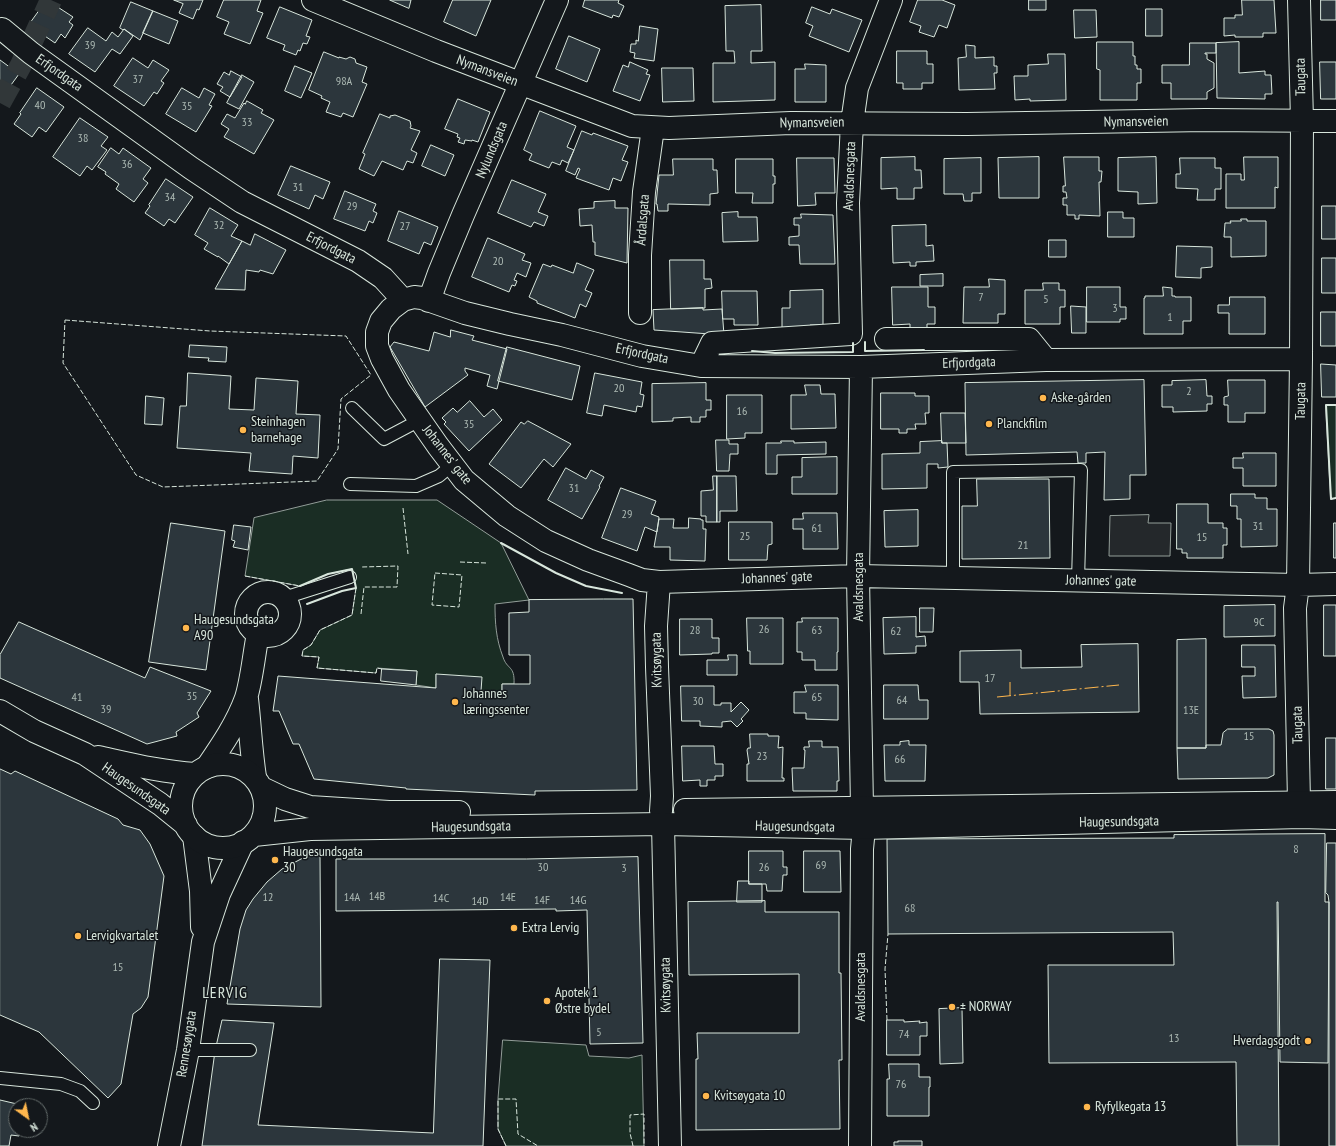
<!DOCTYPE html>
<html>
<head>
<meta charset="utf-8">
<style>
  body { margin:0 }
  #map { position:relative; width:1336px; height:1146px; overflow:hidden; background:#14181c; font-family:"PT Sans Narrow",sans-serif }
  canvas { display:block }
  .north { position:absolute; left:8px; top:1098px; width:40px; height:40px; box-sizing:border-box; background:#14181c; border:1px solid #626a69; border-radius:50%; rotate:147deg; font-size:11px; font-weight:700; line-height:16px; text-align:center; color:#d8e6dc }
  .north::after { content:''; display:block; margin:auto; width:14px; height:18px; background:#ffb74d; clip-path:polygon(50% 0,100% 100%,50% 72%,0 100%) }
</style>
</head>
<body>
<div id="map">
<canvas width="1336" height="1146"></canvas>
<div class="north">N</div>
</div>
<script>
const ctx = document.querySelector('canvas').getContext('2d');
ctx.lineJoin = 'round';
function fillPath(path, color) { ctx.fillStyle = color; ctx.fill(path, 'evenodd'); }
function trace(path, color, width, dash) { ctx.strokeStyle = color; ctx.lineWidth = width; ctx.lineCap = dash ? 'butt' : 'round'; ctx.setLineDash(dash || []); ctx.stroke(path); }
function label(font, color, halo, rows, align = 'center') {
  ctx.font = font + ' "PT Sans Narrow",sans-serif'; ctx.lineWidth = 3; ctx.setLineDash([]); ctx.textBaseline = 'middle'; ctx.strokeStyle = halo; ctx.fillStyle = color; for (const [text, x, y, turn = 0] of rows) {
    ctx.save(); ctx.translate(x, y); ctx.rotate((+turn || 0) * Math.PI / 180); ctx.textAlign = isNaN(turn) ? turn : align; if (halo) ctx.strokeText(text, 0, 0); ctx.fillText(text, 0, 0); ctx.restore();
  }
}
const green = new Path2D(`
  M1326 405H1336V498L1331 499Z
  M327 500H437L501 543 529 600 495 604C495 623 496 639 503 657 507 670 515 665 514 684H502V692L481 691 436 674V688L416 685 417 671 377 668 376 673 317 668 319 657 302 656 303 650 311 645 320 630 352 615 356 588 352 569 328 574 300 586 245 576 254 518Z
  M503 1040 586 1045 589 1056 629 1058 642 1055 644 1146H506L498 1129V1099Z`);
fillPath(green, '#1a2d24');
trace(green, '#939e99', 1);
const parking = new Path2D(`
  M1149 515 1148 523H1171L1170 556H1109L1110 516Z`);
fillPath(parking, '#24282b');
trace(parking, '#939e99', 1);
const building = new Path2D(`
  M47 0 73 17 69 22 73 25 65 38 61 34 55 43 29 25Z
  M174 0H203L199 10 197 9 193 19 179 13 183 4Z
  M224 0H261L257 11 263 13 250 44 224 34 229 22 217 17Z
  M390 0H411L409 8Z
  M453 0H491L476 36 444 22Z
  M585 0H619L618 3 624 6 619 17 613 15 612 18 583 7Z
  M918 0H942L955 5 947 28 939 25 934 37 919 32 921 26 910 22Z
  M1029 0H1046V10H1029Z
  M1242 0H1274L1276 33H1263V37H1235V35L1224 36V18H1235V15H1242Z
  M1321 0H1336V20H1321Z
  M131 2 153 11 140 40 124 29 123 30 120 28Z
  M761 5 762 51H751V63L775 62V100L713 102V63H735L734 51H726L725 6Z
  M280 7 312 20 306 36 310 37 307 44 303 43 300 51 298 50 296 55 283 50 285 45 267 38Z
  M812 7 830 14 832 9 862 20 849 52 809 36 813 26 806 23Z
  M1146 9H1162V36H1146Z
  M1074 10H1096L1097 37 1075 38Z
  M153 11 178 21 169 44 143 33Z
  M640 26 658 29 654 61 634 58 635 53 630 52 631 44H636V40L638 41Z
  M88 28 106 41 112 32 118 37 124 29 133 36 120 54 112 49 95 72 69 54Z
  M569 36 600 49 587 82 556 69Z
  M1097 42H1133V56H1135V65H1137V69H1141V83H1137V100H1100V70L1097 69Z
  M1239 42V73L1265 71V75H1271L1272 94H1265V99L1217 98 1216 43Z
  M1190 43H1216V53H1205V54H1207V59L1214 63V88L1207 92V99H1171V83H1162V65H1189Z
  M966 45 975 46V58L994 57V66H997V73H994L995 89 959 90 958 58 966 57Z
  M897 51H927V64H933V83H922V89H903V83H897Z
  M324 52 339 58V57L346 59 350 57 355 59 356 63 367 67 362 82 367 84 353 117 343 113 341 117 326 112 330 102 321 98 322 96 309 90Z
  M1048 54H1065L1066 100 1030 101V99L1015 100 1014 76H1028V65L1048 64Z
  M133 58 148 68 153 60 169 70 161 81 164 83 157 94 154 92 144 106 114 86Z
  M0 60 19 74 0 100Z
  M630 62 648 70 646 74 650 75 640 101 613 91 623 65 628 67Z
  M1320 62H1336V99H1321Z
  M805 64 826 65V102H795V69H805Z
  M295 66 312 73 301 98 285 91Z
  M662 68H693L694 101 663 102Z
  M231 71 242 77 230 97 220 91 223 87 217 84 224 72 229 75Z
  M242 75 254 82 239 109 227 103Z
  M37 88 64 107 46 132 39 127 32 137 14 124 21 114 20 113Z
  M182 88 199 98 204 88 215 94 209 105 212 106 196 132 166 114Z
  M458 99 490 112 478 142 472 140V141L465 140 464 144 458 142 460 138 457 137 458 134 445 129Z
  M247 101 263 110 261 113 274 120 254 154 224 137 229 129 221 124 227 114 235 118 244 103 245 104Z
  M540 111 576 126 567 147 574 150 568 163 562 160 560 165 552 162 549 168 529 160 532 154 524 150Z
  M380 114 390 118V116L395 115 410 121 411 126 410 128 420 131 411 150 417 153 413 163 407 161 403 170 382 161 374 176 359 169 365 154 363 153Z
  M80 118 108 137 101 146 107 150 92 170 87 166 80 176 53 157Z
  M582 131 592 135 593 133 628 146 622 160 628 162 621 181 613 178 609 190 576 178 580 169 578 168 575 175 566 171Z
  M431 145 454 155 445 176 422 166Z
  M111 148 119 154 123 148 151 168 143 179 148 183 134 202 116 189 119 184 105 174 106 172 98 167Z
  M915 157V170H921L922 188H914V199H897V188L881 189V158Z
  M1039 157V198H999L998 158Z
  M1064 157H1099V171H1102L1101 182H1099L1100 216 1079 215V219H1075V215H1067V205H1063V198H1067L1066 192H1063V186H1065Z
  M1156 157 1157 203 1138 204V192L1118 191V158Z
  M1244 157H1278V188L1275 187V208H1226V174H1241V180H1244Z
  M797 158H834L835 193H815L816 205 798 206Z
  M981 158V193H972V201H964L963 194H944V159Z
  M1180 158H1215V168H1221V189H1215V200H1197L1198 189 1176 188V174H1180Z
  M673 159H713V170H717L718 193 710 194V205L668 204V211H658L657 204H656L659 175H673Z
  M736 159H773V176H775V184H773V203H752L753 193H736Z
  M291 166 330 182 323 199 315 195 309 209 278 195Z
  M166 179 193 197 175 223 169 219 164 226 145 213 150 206 149 205Z
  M512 180 546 194 538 212 548 216 544 226 534 222 531 227 498 213Z
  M345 191 376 204 373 211 377 213 373 223 369 221 365 231 334 219Z
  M615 201V208H628L627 263 595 255V242H593L592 225 580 226 579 209 594 208V202Z
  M1322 206H1336V239H1322Z
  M210 208 238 225 231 236 242 241 229 264 218 256V257L204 249 208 243 195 235Z
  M399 211 438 227 431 245 424 242 419 254 388 241Z
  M738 212V217H757L758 241 723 242 722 213Z
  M1108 212H1123V218H1134V237H1108Z
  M801 214 833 215 835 264H800L799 245H789V237L799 236V225H794V218H801Z
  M1241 219H1247V221H1266V256L1231 257V237H1224L1225 223H1231L1230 221H1241Z
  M926 225V246L933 245 934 261 916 262V266H910V262L893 263 892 226Z
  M255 234 286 250 273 274 260 270 259 272 246 270 245 290 215 289 242 241 250 245Z
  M488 238 525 254 522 260 531 263 526 277 517 273 514 280 517 281 515 286 512 285 509 292 472 277Z
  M1049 240H1066V257H1049Z
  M1177 246 1212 247V267L1201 268V278L1176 277Z
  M1322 258H1336V293H1322Z
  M670 260H704V279H711L712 288 705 289V308L671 309Z
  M577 263 594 270 585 290 592 293 586 307 580 304 575 318 537 303V301L529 297 543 264 551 267 552 265 573 273Z
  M943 274V286H920V275Z
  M989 279 1005 280V314H998V323H963L964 287H989Z
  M1043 283H1059V290H1065V307H1060V324H1025V290H1043Z
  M892 287H928V307H935V324H927V329H910V324L893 325Z
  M1087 287H1120V307H1126V319H1120V322H1087Z
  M1163 287 1172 288V296H1175V297H1191V321H1183V334H1144V298H1145V296H1163Z
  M823 290V325H810V331H782V308H790V291Z
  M722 291H757L758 325H734V319H723Z
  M1230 297H1265V334H1229V313H1218V305H1229Z
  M1071 306 1086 307V333H1072Z
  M703 308V310L722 309 724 335 654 330 653 310Z
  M1321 312H1336V346H1321Z
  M451 330 474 336 472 340 507 349 497 389 487 386 490 375 465 368V371L468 375 425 407 390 347 394 342 429 351 434 332 450 337Z
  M190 345 227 347 226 362 208 361 209 358 189 357Z
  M507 347 580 366 572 400 498 381Z
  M1321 364 1336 365V397H1322Z
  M188 373 231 376 229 409 254 410 256 378 298 381 296 414 320 415 318 458 293 456 292 474 249 471 251 453 177 448 180 406H186Z
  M595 373 642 382 640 394 644 395 642 407 637 406 636 412 604 405 602 416 587 413Z
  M1144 380 1146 475H1130V499L1104 500 1105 452 1086 453V463H1078L1077 452 966 455 965 383Z
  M1206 380 1207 396H1212V404H1207V411L1173 412V407H1162V385H1172V381Z
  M1228 380H1265V413H1245V422H1228V405H1224V397L1228 396Z
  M706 383V400H711V410H706V417H700V422H691V417L673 418V421L652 422V384Z
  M805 385H820L821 394H835L836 428 791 429V395H806Z
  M881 393H915V396H929V413H925L926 424H915L916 429H907V433H899V429H881Z
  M727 395H762V433H745V438L727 439Z
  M146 396 164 398 162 425 145 424Z
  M470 401 484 417 493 409 502 420 469 451 444 424 446 422 442 418 453 408 457 412Z
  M941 413H965L966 443H942Z
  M528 421 571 444 553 467 544 459 521 488 489 464 521 422 524 424Z
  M716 440H729V444H738V454H730L729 471H717Z
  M781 441H794V443L826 442V454L777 455V474H766V443H781Z
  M942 441V443H947L948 467 938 468V464H927V488L882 489V454L920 453V442Z
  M1243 453H1276V486H1243V468H1233V458H1243Z
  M837 457V494H792V477H802V458Z
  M566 468 586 479 591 470 604 477 599 486 600 487 582 519 548 500Z
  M713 476H717V522H706V516H701V491L713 490Z
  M717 476H736L737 511H720V522H717Z
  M977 479H1049L1050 558 962 559V506H977Z
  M621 488 656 501 651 514 659 517 657 532 645 527 637 551 602 538Z
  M1231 494H1255V498H1267V509H1277V546L1241 547V519H1237V506H1231Z
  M1177 504H1208V523H1223V528H1227V545H1223V558H1187V553H1182V549H1177Z
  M918 510V546L885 547 884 511Z
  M803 513H837L838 549H803V529H793V519H803Z
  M689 518 701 519V520H703V529H706L705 561 670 560V547H654L659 519H674L673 528H688Z
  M729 522H772V544L768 545 767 560H729Z
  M171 523 225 531 206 670 149 662Z
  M1334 523H1336V558H1334Z
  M234 525 251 527 248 550 233 547 235 541 232 540Z
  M604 599H633L637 790 535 791V795L406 789V788L314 779 299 744H293L279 711H273L278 676 436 688V674L482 677 481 691 502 692V684H530V655H509V613L529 612V600Z
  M1275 605V636L1224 637V606Z
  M1324 605H1336V656H1324Z
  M920 608H934L933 632H920Z
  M916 617V637L925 636 926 646H916V653L884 654 883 618Z
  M747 618H783V664H750V651H748Z
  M802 618H838V652H837V670H815V660H802V652H797V622H802Z
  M680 619H712V638H719V653H712V654L680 655Z
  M19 622 145 678 150 667 211 691 197 713 199 717 176 732 177 736 147 744 0 678V655Z
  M1206 639V748H1177V640Z
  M1138 644 1139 712 980 714 979 682H960V651L1021 650V668L1082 667 1081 645Z
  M1242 645H1275L1276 697 1243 698 1242 676H1255V667H1242Z
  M728 655H737V675H707V660H728Z
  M382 669 417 671 416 685 381 681Z
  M805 685H838V720L806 719V713H794V692H806Z
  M884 685H918L919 700H928V719H884Z
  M681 686H714V705H721V703H731V712L741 702 749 710 741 719 743 721 737 727 731 721 722 722V727L700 726V721H682Z
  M1228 729H1269L1273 731 1274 735V775L1268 778 1178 779 1177 748H1206V745H1221L1223 733Z
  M750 734H768V736H779L778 748 783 747 782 778H784V781H747V764H749L747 750 748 748H750Z
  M1326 738H1336V789H1326Z
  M809 741H822V747H838L839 781H837V791H793L792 768H804L805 750H804V747H809Z
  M909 741V745H926L925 781H885L884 745H900V742Z
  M682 746H714L715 764H723V776H715V780H707V786H700V780L683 781Z
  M0 769 11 774 15 771 118 819 123 825 140 830 150 844 164 876 148 997 141 1008 133 1014 121 1084 108 1098 39 1032 0 1015Z
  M1325 834V902H1329L1328 1063 1280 1062 1278 902H1277L1279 1146H1237L1236 1062 1049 1063 1048 965H1174L1173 932 888 934 887 839 1174 838V835Z
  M1327 843H1336V1146H1329V902L1328 895 1326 893Z
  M749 851H783V867H787V875H783L782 891H767L766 884H749Z
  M804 851H840L841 892H804Z
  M320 854 321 1007 227 1004 240 929 246 910 253 899 267 882 282 869 301 859Z
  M638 857 643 1043 590 1044 587 910 556 911V909L336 911V859H526Z
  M738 881H749V884H762V902H737Z
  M765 901V912H839V973H841L842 1060H839L840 1129 696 1130V1059H698L697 1033H799V974L689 975 688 902Z
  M440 959 490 960 483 1146H202L215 1051 222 1020 274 1023 258 1125 433 1133Z
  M962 1008 963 1063 940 1064 939 1009Z
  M887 1020H904V1022L920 1021 919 1023 927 1022V1036H920V1055H887Z
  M889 1064H919V1077H930V1087H929V1116H887V1079H889Z
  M0 1100 17 1104 14 1120 16 1121V1130H20L19 1136 11 1135 9 1146H0Z
  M898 1141H922V1146H894V1142H898Z`);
fillPath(building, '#2c363c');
trace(building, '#d8e6dc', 1);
trace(new Path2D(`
  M0 103 21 65 51 0`), '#313739', 22, [22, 11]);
const lane = new Path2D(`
  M352 408 384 439 420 420
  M350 484 416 486 439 476 452 465
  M953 578V472L1081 470 1078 581
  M284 598 350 577
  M188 1050H250
  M0 1078 61 1084 80 1091 93 1103`);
const street = new Path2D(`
  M313 0 436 51 632 126 669 128 791 123 967 124 1205 120 1336 121
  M2 29 31 53 191 168 242 202 358 261 383 278 403 300 414 297 422 298 465 313 510 324 562 335 642 356 701 366 861 367 1046 360 1301 359
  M403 300 391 309 381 321 377 332V346L382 359 399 390 438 446 464 480 507 516 546 541 588 560 629 575 642 580 659 582 858 576 1298 585 1336 584
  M429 301 439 273 463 215 557 0
  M640 313V255L644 192 653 128
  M886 339H1029L1046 360
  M701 366 712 343 851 334 848 203 852 123 857 88 891 0
  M861 367 858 576 862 808
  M659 582 656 626 657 667 662 796 661 811
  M246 614a22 22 0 1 1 44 0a22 22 0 1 1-44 0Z
  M247 699C250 725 251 751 255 777
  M207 767C222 745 237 723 246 698 252 679 254 653 258 634
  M1299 802 1295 608 1298 585 1301 359 1302 121 1299 0
  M663 824 670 1146
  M194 836 201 891 202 927
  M169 1146 188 1050 203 942 219 894 243 842
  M860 1146 862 849 864 828`);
const secondary = new Path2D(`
  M0 711 34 731 85 754 160 804 186 825
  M98 757C130 764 162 772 195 774
  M181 806a42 42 0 1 1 84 0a42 42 0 1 1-84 0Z
  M262 788 285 799 310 807 389 812H459
  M685 810 1336 802
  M254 835 310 829 663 824 864 828 1301 817 1336 818`);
trace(lane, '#d8e6dc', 14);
trace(street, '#d8e6dc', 24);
trace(secondary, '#d8e6dc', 24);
trace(lane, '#14181c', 12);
trace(street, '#14181c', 22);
trace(secondary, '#14181c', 22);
trace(new Path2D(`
  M65 320 210 331 346 336 371 375 341 399 338 449 317 481 163 487 136 475 63 363Z
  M403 508 408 554
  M460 562 486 563
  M435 573 462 575 459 607 432 605Z
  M245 576 300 586
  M356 588 352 615 320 630 311 645 303 650 302 656 319 657 317 668 376 673 377 668 382 669
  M361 614 364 587H397L398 566 362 567
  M887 1020 885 969 888 934
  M506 1146 498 1129V1099H516L518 1134 538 1146
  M633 1146 630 1133V1115L644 1114V1146`), '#d8e6dc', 1, [5, 2]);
trace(new Path2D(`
  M865 342V351L924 350
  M752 351 775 353 853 352V343
  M1336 405H1326L1331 499 1336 498
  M501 543 556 573 586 586 622 593
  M300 586 328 574 352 569 356 588 342 591 307 604`), '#d8e6dc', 2);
trace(new Path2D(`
  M1010 682V696
  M997 697 1119 685`), '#ffb74d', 1, [14, 3, 2, 3]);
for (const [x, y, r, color] of [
  [1043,398,4,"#ffb74d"],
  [989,424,4,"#ffb74d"],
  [243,430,4,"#ffb74d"],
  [186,628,4,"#ffb74d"],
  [455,702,4,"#ffb74d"],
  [275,860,4,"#ffb74d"],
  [514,928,4,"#ffb74d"],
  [78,936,4,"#ffb74d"],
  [547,1001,4,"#ffb74d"],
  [952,1007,4,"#ffb74d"],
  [1308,1041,4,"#ffb74d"],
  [706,1096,4,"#ffb74d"],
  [1087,1107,4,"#ffb74d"]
]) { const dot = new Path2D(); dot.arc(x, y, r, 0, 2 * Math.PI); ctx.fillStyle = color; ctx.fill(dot); trace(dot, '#14181c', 1.5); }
label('12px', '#adbab4', null, [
  ["39",90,46],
  ["37",138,80],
  ["98A",344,82],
  ["40",40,106],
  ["35",187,107],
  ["33",247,123],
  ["38",83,139],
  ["36",127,165],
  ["31",298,188],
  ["34",170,198],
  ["29",352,207],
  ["32",219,226],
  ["27",405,227],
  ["20",498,262],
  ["7",981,298],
  ["5",1046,300],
  ["3",1115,309],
  ["1",1170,318],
  ["20",619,389],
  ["2",1189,392],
  ["16",742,412],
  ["35",469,425],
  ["31",574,489],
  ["29",627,515],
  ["31",1258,527],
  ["61",817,529],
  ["25",745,537],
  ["15",1202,538],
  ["21",1023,546],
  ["9C",1259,623],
  ["26",764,630],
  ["28",695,631],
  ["63",817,631],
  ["62",896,632],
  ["17",990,679],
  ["35",192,697],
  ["41",77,698],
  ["65",817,698],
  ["64",902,701],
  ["30",698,702],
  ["39",106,710],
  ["13E",1191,711],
  ["15",1249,737],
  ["23",762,757],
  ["66",900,760],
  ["8",1296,850],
  ["69",821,866],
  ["30",543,868],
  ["26",764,868],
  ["3",624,869],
  ["14B",377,897],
  ["12",268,898],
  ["14A",352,898],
  ["14E",508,898],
  ["14C",441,899],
  ["14F",542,901],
  ["14G",578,901],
  ["14D",480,902],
  ["68",910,909],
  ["15",118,968],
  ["5",599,1033],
  ["74",904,1035],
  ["13",1174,1039],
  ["76",901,1085]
]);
label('14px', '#d8e6dc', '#14181c', [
  ["Nymansveien",487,71,21],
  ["Erfjordgata",59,73,35],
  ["Taugata",1301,77,-91],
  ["Nymansveien",1136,122,-1],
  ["Nymansveien",812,123,-1],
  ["Nylundsgata",492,150,-67],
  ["Avaldsnesgata",850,176,-88],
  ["Årdalsgata",643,220,-86],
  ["Erfjordgata",331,248,27],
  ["Erfjordgata",642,354,12],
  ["Erfjordgata",969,363,-2],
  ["Taugata",1301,401,-89],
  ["Johannes' gate",447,455,52],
  ["Johannes' gate",777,578,-2],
  ["Johannes' gate",1101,581,1],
  ["Avaldsnesgata",859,587,-90],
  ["Kvitsøygata",657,660,-91],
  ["Taugata",1298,725,-91],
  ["Haugesundsgata",136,789,35],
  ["Haugesundsgata",1119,822,-1],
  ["Haugesundsgata",471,827,-1],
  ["Haugesundsgata",795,827,1],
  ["Kvitsøygata",666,985,-91],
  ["Avaldsnesgata",861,987,-90],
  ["Rennesøygata",187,1044,-81]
]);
label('14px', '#d8e6dc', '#14181c', [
  ["Aske-gården",1051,398],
  ["Steinhagen",251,422],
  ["barnehage",251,438],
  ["Planckfilm",997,424],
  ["Haugesundsgata",194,620],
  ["A90",194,636],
  ["Johannes",463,694],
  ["læringssenter",463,710],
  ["Haugesundsgata",283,852],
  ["30",283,868],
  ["Extra Lervig",522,928],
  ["Lervigkvartalet",86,936],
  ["Apotek 1",555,993],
  ["Østre bydel",555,1009],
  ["± NORWAY",960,1007],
  ["Hverdagsgodt",1300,1041,"right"],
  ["Kvitsøygata 10",714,1096],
  ["Ryfylkegata 13",1095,1107]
], 'left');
ctx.letterSpacing = '1px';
label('16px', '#d8e6dc', '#14181c', [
  ["LERVIG",225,993]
]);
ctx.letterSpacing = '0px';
</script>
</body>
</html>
